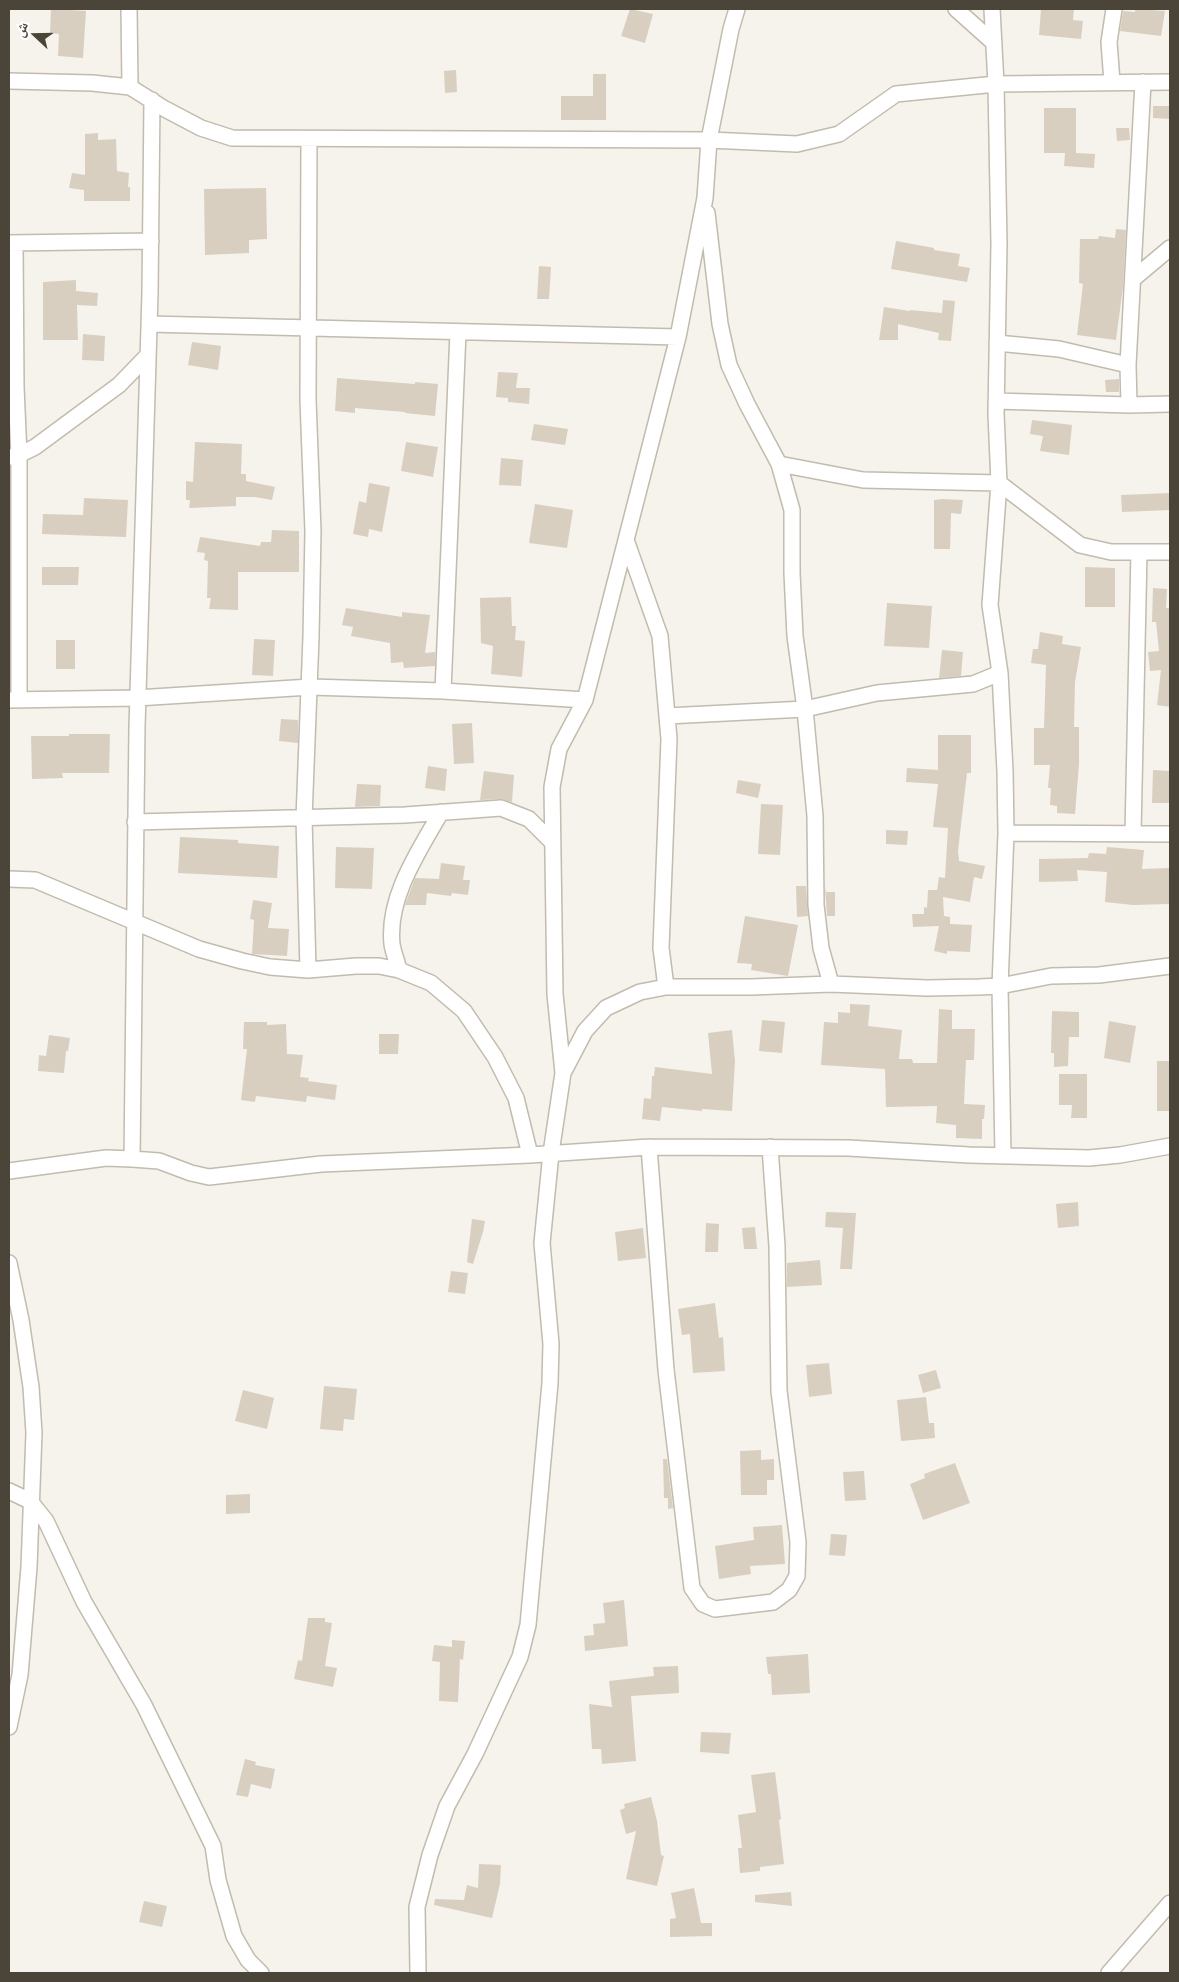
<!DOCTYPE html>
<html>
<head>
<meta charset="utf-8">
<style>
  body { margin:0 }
  #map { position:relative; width:1179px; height:1982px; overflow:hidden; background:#f6f3ec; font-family:Jost,"Noto Naskh Arabic",sans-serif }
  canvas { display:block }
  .frame { position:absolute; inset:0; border:10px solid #4b4439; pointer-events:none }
  .north { position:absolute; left:10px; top:10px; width:50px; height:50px; -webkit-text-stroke:4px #fff; paint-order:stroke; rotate:291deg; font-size:14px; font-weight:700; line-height:20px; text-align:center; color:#4b4439 }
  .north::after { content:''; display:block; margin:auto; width:18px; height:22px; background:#4b4439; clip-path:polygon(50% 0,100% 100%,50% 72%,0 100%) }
</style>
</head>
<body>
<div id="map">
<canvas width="1179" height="1982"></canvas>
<div class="frame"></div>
<div class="north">ش</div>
</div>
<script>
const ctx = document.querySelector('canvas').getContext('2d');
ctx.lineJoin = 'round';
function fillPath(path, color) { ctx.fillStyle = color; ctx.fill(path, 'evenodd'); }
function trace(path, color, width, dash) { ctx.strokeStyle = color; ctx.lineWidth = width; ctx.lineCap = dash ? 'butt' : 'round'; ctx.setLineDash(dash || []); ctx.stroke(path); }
fillPath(new Path2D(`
  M51 9 86 11 83 58 58 56 59 34 50 33Z
  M630 9 653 14 645 43 621 36Z
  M1041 9H1074L1073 20 1083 21 1081 39 1039 35Z
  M1135 9 1165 11 1161 36 1120 31 1123 11 1135 12Z
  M456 70 457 92 445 93 444 71Z
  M593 74H606V120H561V96H593Z
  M1153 106H1170V119L1153 118Z
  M1044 108H1076V153L1095 154 1094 168 1064 166 1065 153H1044Z
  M1116 128H1129L1130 140 1117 141Z
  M98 133V140L116 139 117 171 129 173 128 187H130V201H84V190L69 188 72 173 85 175V134Z
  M266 188 267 239 249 240V253L205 255 204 189Z
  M1116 229 1126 230 1123 287 1116 340 1077 335 1083 284 1079 283 1080 239H1098L1099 236 1115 238Z
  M896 241 934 248V250L960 254 958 266 970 268 967 282 891 269Z
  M539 266 551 267 549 299H537Z
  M76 280V291L98 293 97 306 77 305 78 340H43V282Z
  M943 300 955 301 951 341 938 340 939 333 898 324V340H879L884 307 910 311V310L942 313Z
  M83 334 105 336 104 361 82 360Z
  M192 342 221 346 218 370 188 365Z
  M498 372 518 373 516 388H530L529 404 508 402V398L496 397Z
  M337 378 415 384V382L438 384 435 416 405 413V412L355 408V413L335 411Z
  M1119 379V392H1106L1105 380Z
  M1032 420 1072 425 1069 455 1040 451 1043 436 1030 434Z
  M534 424 568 429 565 445 531 440Z
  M195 442 242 444 241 474H246V481L275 487 272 500 255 497H236V506L189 508 190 500H186V481L193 482Z
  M406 442 438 447 433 477 401 471Z
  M501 458 523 460 521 486 499 485Z
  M369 483 390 487 382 532 369 529 368 537 353 534 359 501 366 503Z
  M1170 493V510L1122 512 1121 495Z
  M84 498 128 500 126 537 42 534 43 514 83 515Z
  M942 499 963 500 961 514 951 513 950 549H934V500Z
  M535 504 573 510 567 548 529 543Z
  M272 530 299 531V572H238V610L209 609 211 598H207L208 561 204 560 205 553 197 552 200 537 260 546 261 542H271Z
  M42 567H79L78 585H42Z
  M1085 567 1115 568V607H1085Z
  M1153 588 1167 589 1166 608H1170V707L1157 705 1161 670 1150 671 1148 652 1159 651 1156 622H1152Z
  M511 597 512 626H516L515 640 525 641 522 677 491 674 493 646 481 643 480 598Z
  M887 603 932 606 929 648 884 646Z
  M346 608 402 617V612L430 615 425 653 435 652V666L404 668 403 662 391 663 390 643 351 636 353 627 342 625Z
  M1040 632 1063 636 1062 644 1081 647 1075 682 1074 727H1079V764L1075 814 1057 813V806L1050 805 1051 788H1048L1050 765H1034V728H1044L1046 665 1031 663 1033 649H1038Z
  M254 639 275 640 273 676 252 675Z
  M56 640H75V669H56Z
  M942 650 963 652 961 676 939 678Z
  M281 719 298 720V743L279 741Z
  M472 723 474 763 454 764 452 724Z
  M69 734H110L109 773H62L63 778 32 779 31 736H69Z
  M938 735H971V773H967L958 851 959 861 985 866 982 879 974 877 970 902 943 897 944 916 950 917V924L972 925 970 952 947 951V954L934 951 939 926 913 927 912 914H924V907L927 908 928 890H937L939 877 945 878 948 828 933 827 938 784 906 782 907 768 938 770Z
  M428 766 447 769 445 791 425 788Z
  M1153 770 1170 771V803H1152Z
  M484 771 514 775 512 802 501 799 480 800Z
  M738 780 761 784 758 798 736 793Z
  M357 784 381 785 380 806 355 807Z
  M761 804 783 805 780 855 758 854Z
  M886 830 908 831 907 845 886 844Z
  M180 837 238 840V843L279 846 277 878 178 873Z
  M336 847 374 848 372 889 335 888Z
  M1107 847 1144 850 1142 869 1170 868V904L1133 905 1105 902 1107 872 1077 870 1078 881 1039 882V859L1088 858 1089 853 1106 854Z
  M441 863 465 866 463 880H470L468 895 452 893 451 896 427 893 426 905H405L415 878 439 879Z
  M796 886H806L808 916 797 917Z
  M825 886 826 892H835V916H827Z
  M253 900 272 903 268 928 289 929 287 956 252 954 254 920 250 919Z
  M745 916 798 925 788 976 751 970 752 964 737 963Z
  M850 1004 870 1005 868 1026 902 1030 899 1059H912L913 1063H937L939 1009 952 1010V1029H975L974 1060H966L964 1104 985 1105 984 1119H982V1139L956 1138V1125L936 1123 937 1106 886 1107 885 1069 821 1065 824 1022 838 1023V1012L850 1013Z
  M1052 1011 1079 1012V1037H1069L1068 1066 1054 1067V1053H1051Z
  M762 1020 785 1022 782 1053 759 1051Z
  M1109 1021 1136 1026 1130 1063 1104 1058Z
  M244 1022H267V1025L286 1024 287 1054 303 1055 300 1077 309 1078 308 1081 337 1085 335 1100 307 1096 306 1102 256 1096 255 1102 241 1100 247 1049H243Z
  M732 1030 735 1061 732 1111 702 1109V1111L662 1107 660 1121 642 1119 644 1098 651 1099 652 1076H654L655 1067 712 1074 708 1033Z
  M379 1034H399L398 1054H379Z
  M49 1035 70 1038 68 1051H66L64 1073 38 1071 39 1055 46 1056Z
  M1157 1061H1170V1111H1157Z
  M1059 1074H1087V1118H1071L1072 1105H1059Z
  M1078 1202 1079 1226 1058 1228 1056 1204Z
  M826 1212 856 1213 852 1269H840L843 1228 825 1227Z
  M472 1219 485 1221 483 1232 473 1264 467 1262Z
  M706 1223 719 1224 718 1252H705Z
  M755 1227 757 1249H744L742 1228Z
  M643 1228 646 1258 618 1261 615 1232Z
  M820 1260 822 1285 787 1287V1263Z
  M451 1271 468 1273 465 1294 448 1292Z
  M715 1303 719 1338 723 1337 725 1371 693 1373 690 1334 682 1335 678 1309Z
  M829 1363 832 1394 809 1397 806 1365Z
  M936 1370 941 1388 923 1393 918 1375Z
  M324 1386 357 1389 354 1420 344 1419 343 1431 320 1429Z
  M243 1390 274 1398 267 1429 235 1421Z
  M926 1397 929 1423H934L935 1438 901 1441 897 1400Z
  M761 1450V1460L774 1459V1480H767V1495H741L740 1451Z
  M663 1459H667L673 1508 668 1509V1498H664Z
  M955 1463 970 1503 923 1520 910 1484 925 1478 924 1474Z
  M864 1471 866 1500 845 1501 843 1472Z
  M250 1494V1513L226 1514V1495Z
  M782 1525 785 1564 750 1566 751 1574 719 1579 715 1546 754 1540 753 1527Z
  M831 1534 847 1535 845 1556 829 1555Z
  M624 1600 628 1646 585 1651 584 1636 594 1635 593 1624 605 1623 603 1603Z
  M308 1618H325V1622L332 1623 325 1666 337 1668 333 1687 294 1679 298 1660 302 1661Z
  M452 1640 465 1641 463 1660 460 1659 458 1702 439 1701 440 1662 432 1661 434 1645 452 1647Z
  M808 1654 810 1693 772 1695 771 1674H768L766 1657Z
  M678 1666 679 1693 631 1696 636 1761 602 1764 601 1749H592L589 1704 612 1707 609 1681 654 1676 653 1667Z
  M701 1732 731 1733 729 1754 700 1752Z
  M245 1759 256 1762 255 1765 275 1769 271 1789 251 1784 248 1797 236 1795Z
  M775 1772 781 1819 779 1820 784 1864 760 1867V1871L740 1873 738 1848H742L738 1815 756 1812 751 1775Z
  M651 1797 657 1821 661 1855 664 1856 657 1886 626 1879 636 1831 626 1834 620 1810 625 1808 624 1804Z
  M479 1864 501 1865 500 1884 492 1918 434 1905 435 1899 464 1900 467 1885 478 1888Z
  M694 1888 701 1923H712V1936L670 1937V1919L676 1918 671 1893Z
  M791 1892 792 1906 755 1902V1895Z
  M144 1901 167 1906 162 1927 139 1922Z`), '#d8cfc1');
const street = new Path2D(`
  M129 9 130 87
  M956 9 994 43
  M992 9 996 84 999 244 996 414 999 483 990 605 1000 673 1005 771 1006 833 1000 986 1003 1155
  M9 81 92 83 130 87 165 109 201 128 232 138 709 140 797 144 839 134 896 94 996 84 1170 82
  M1112 82 1109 42 1114 9
  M707 213 720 324 729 365 747 404 779 464 792 510V573L795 636 805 709 815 816 816 905 821 948 831 984
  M9 243 151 241
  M15 243 16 387 19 455V700
  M1133 279 1170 248
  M149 324 678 337
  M997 343 1059 349 1128 365
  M996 401 1129 405 1170 404
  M1129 405 1128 365 1143 82
  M10 457 19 455 35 447 119 385 148 355
  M779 464 863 480 999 483 1080 545 1111 552H1170
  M626 540 660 636 669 739 661 948 666 987
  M443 691 458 332
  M9 700 137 698 310 687 443 691 585 700
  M667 716 805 709 877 693 973 684 1000 673
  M135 822 405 815 501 808 529 819 552 842
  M1006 833 1170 834
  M1133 834 1139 552
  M9 879 35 880 199 949 242 961 270 967 308 970 356 966H379L399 970 431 983 464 1011 495 1057 516 1098 530 1155
  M308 970 304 818 311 637 313 531 308 400 309 139
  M399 970C397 961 393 952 392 944 387 897 419 851 441 812
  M563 1073 585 1031 606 1008 640 992 666 987H751L831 984 927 988 979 987 1000 986 1051 976 1099 975 1170 966
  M649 1147 666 1370 692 1588 703 1604 715 1609 773 1602 789 1590 797 1576 798 1542 779 1391 777 1246 770 1147
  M132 1159 137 727 150 293 152 100
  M9 1171 106 1158 132 1159 159 1161 191 1173 209 1177 321 1164 530 1155 649 1147 848 1148 969 1155 1089 1158 1120 1155 1170 1146
  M9 1263 21 1320 31 1387 34 1433 29 1567 20 1675 9 1727
  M9 1491 30 1501 46 1521 84 1602 144 1705 213 1846 218 1880 234 1936 248 1960 261 1973
  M418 1973 417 1907 430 1855 447 1806 475 1754 520 1657 528 1625 550 1383 551 1344 542 1243 551 1153 563 1073 555 994 552 787 559 749 585 700 678 337 705 198 709 140 731 29 737 9
  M1109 1973 1170 1903`);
trace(street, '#c2bbae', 18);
trace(street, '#fff', 15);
</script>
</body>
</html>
